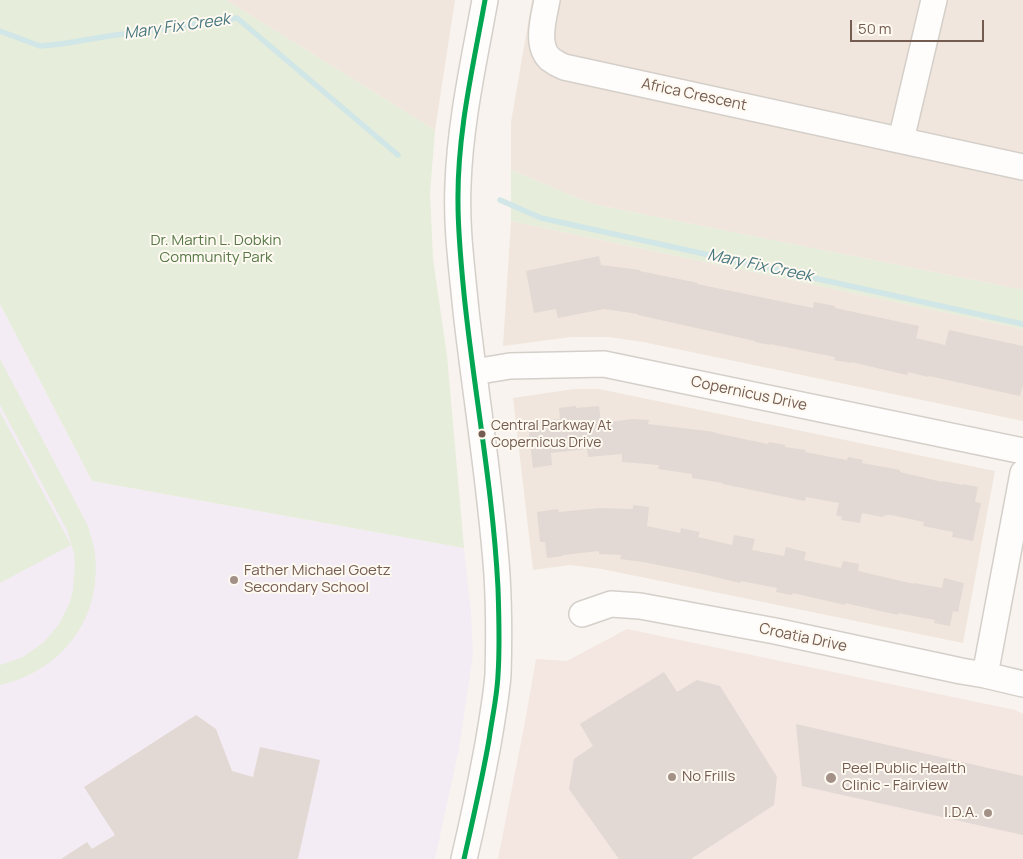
<!DOCTYPE html>
<html>
<head>
<meta charset="utf-8">
<style>
  body { margin:0 }
  #map { position:relative; width:1023px; height:859px; overflow:hidden; background:#f8f3ee; font-family:Manrope,sans-serif }
  canvas { display:block }
  .scale { position:absolute; left:850px; top:20px; width:134px; height:22px; box-sizing:border-box; border:2px solid #755c50; border-top:0; padding-left:6px; font-size:15px; line-height:18px; white-space:nowrap; color:#755c50; -webkit-text-stroke:4px #fef9f1; paint-order:stroke }
</style>
</head>
<body>
<div id="map">
<canvas width="1023" height="859"></canvas>
<div class="scale">50 m</div>
</div>
<script>
const ctx = document.querySelector('canvas').getContext('2d');
ctx.lineJoin = 'round';
function fillPath(path, color) { ctx.fillStyle = color; ctx.fill(path, 'evenodd'); }
function trace(path, color, width, dash) { ctx.strokeStyle = color; ctx.lineWidth = width; ctx.lineCap = dash ? 'butt' : 'round'; ctx.setLineDash(dash || []); ctx.stroke(path); }
function label(font, color, halo, rows, align = 'center') {
  ctx.font = font + ' Manrope,sans-serif'; ctx.lineWidth = 4; ctx.setLineDash([]); ctx.textBaseline = 'middle'; ctx.strokeStyle = halo; ctx.fillStyle = color; for (const [text, x, y, turn = 0] of rows) {
    ctx.save(); ctx.translate(x, y); ctx.rotate((+turn || 0) * Math.PI / 180); ctx.textAlign = isNaN(turn) ? turn : align; if (halo) ctx.strokeText(text, 0, 0); ctx.fillText(text, 0, 0); ctx.restore();
  }
}
fillPath(new Path2D(`
  M226 0H455L435 130Z
  M532 0H1023V290L592 204 511 170V122Z
  M511 221 1023 329V421L643 342 609 337H571L503 346Z
  M574 389H599L995 471 963 643 602 569 570 565 533 570 513 398Z`), '#f0e6dd');
fillPath(new Path2D(`
  M627 629 1015 710 1023 714V859H498L525 722 536 659 567 661Z`), '#f4e6e0');
fillPath(new Path2D(`
  M0 304 92 481 464 548 471 611 473 655 459 749 435 859H0Z`), '#f4ecf4');
fillPath(new Path2D(`
  M0 0H226L435 130 430 193 433 259 447 356 464 548 92 481 0 304Z
  M511 170 592 204 1023 290V329L511 221Z
  M0 359 87 524C90 534 94 544 95 554 102 619 62 671 0 685V665L23 657 43 643 51 634 59 624 70 602 73 590 75 565 74 553 67 530 0 405Z
  M0 412 71 545 0 583Z`), '#e6edda');
trace(new Path2D(`
  M0 31 40 46 61 44 109 36 237 18 398 155
  M500 200 541 218 1023 324`), '#d1e6e7', 5.5);
fillPath(new Path2D(`
  M599 256 601 265 640 270V271L698 283 697 284 813 308 814 302 835 306V308L919 326 916 338 945 345 949 330 1023 346V385L1020 396 929 376 928 377 908 372 907 375 851 362V363L834 360 835 357 770 344V345L755 342V341L638 315V314L604 309 558 318 556 309 534 313 526 271Z
  M576 406V408L599 406 601 423 633 419 649 420 648 424 715 432V433L768 444 769 442 785 445V447L806 450 805 452 847 460 848 457 863 460 862 463 900 470V472L942 482V481L963 485V484L978 487 975 502 981 503 973 541 952 537 953 532 923 526 924 522 891 515H886L882 517 862 513 860 523 841 520 842 517 836 515 839 503 806 497 805 501 723 484V483L692 478V474L658 469 659 465 622 462V454L588 457 587 449 551 453 552 465 533 468 528 423 560 419 559 408Z
  M633 505 649 507 647 526 680 533 681 528 700 532 698 537 732 545 734 535 755 539 752 550 784 556 786 547 806 552 804 560 841 568 843 561 859 564 858 571 914 584V583L942 588 944 578 964 583 958 612 953 611 950 626 934 623 935 620 898 613V615L845 603V605L793 593 792 595 776 592 777 588 741 581 740 583 703 574 643 562 620 559 621 555 599 554V551L563 555V556L547 558 545 542H540L537 512 558 509 559 512 600 508 633 509Z
  M664 672 677 692 697 680 720 686 777 777 774 805 691 859H619L569 789 574 759 593 746 580 724Z
  M196 715 216 729 232 771 253 777 260 747 320 760 298 859H61L87 842 92 849 115 835 84 787Z
  M796 724 1023 776V835L802 786Z`), '#e2d9d4');
const minor = new Path2D(`
  M547 0C544 17 535 45 550 59 554 62 559 65 564 67L1023 167
  M901 140 934 0
  M474 372 510 366 604 364 1023 451
  M582 614 611 604 640 606 775 631 961 671 985 675 1023 684
  M985 675 1023 473
  M464 859C473 821 481 782 488 744 492 721 496 698 498 675 499 642 499 608 497 575 491 487 476 399 466 311 462 269 456 227 458 185 460 123 474 61 485 0`);
trace(minor, '#d5cfc9', 28);
trace(minor, '#fefdfc', 25);
trace(new Path2D(`
  M464 859C473 819 482 780 489 740 492 718 497 697 498 675 500 646 499 617 498 588 493 489 474 392 464 294 461 263 458 233 458 203 457 134 473 67 485 0`), '#00a651', 5);
for (const [x, y, r, color] of [
  [482,434,4.5,"#755c50"],
  [234,580,5,"#a39187"],
  [672,777,5,"#a39187"],
  [831,778,6,"#a39187"],
  [988,813,5,"#a39187"]
]) { const dot = new Path2D(); dot.arc(x, y, r, 0, 2 * Math.PI); ctx.fillStyle = color; ctx.fill(dot); trace(dot, '#fef9f1', 2); }
label('14px', '#755c50', '#fef9f1', [
  ["Central Parkway At",491,426],
  ["Copernicus Drive",491,443]
], 'left');
label('15px', '#755c50', '#fef9f1', [
  ["Africa Crescent",694,95,12],
  ["Copernicus Drive",749,394,12],
  ["Croatia Drive",803,638,12]
]);
label('15px', '#587948', '#fef9f1', [
  ["Dr. Martin L. Dobkin",216,241],
  ["Community Park",216,258]
]);
label('15px', '#755c50', '#fef9f1', [
  ["Father Michael Goetz",244,571],
  ["Secondary School",244,588],
  ["Peel Public Health",842,769],
  ["Clinic - Fairview",842,786],
  ["No Frills",682,777],
  ["I.D.A.",978,813,"right"]
], 'left');
label('italic 16px', '#47777f', '#fef9f1', [
  ["Mary Fix Creek",177,27,-8],
  ["Mary Fix Creek",760,266,12]
]);
</script>
</body>
</html>
